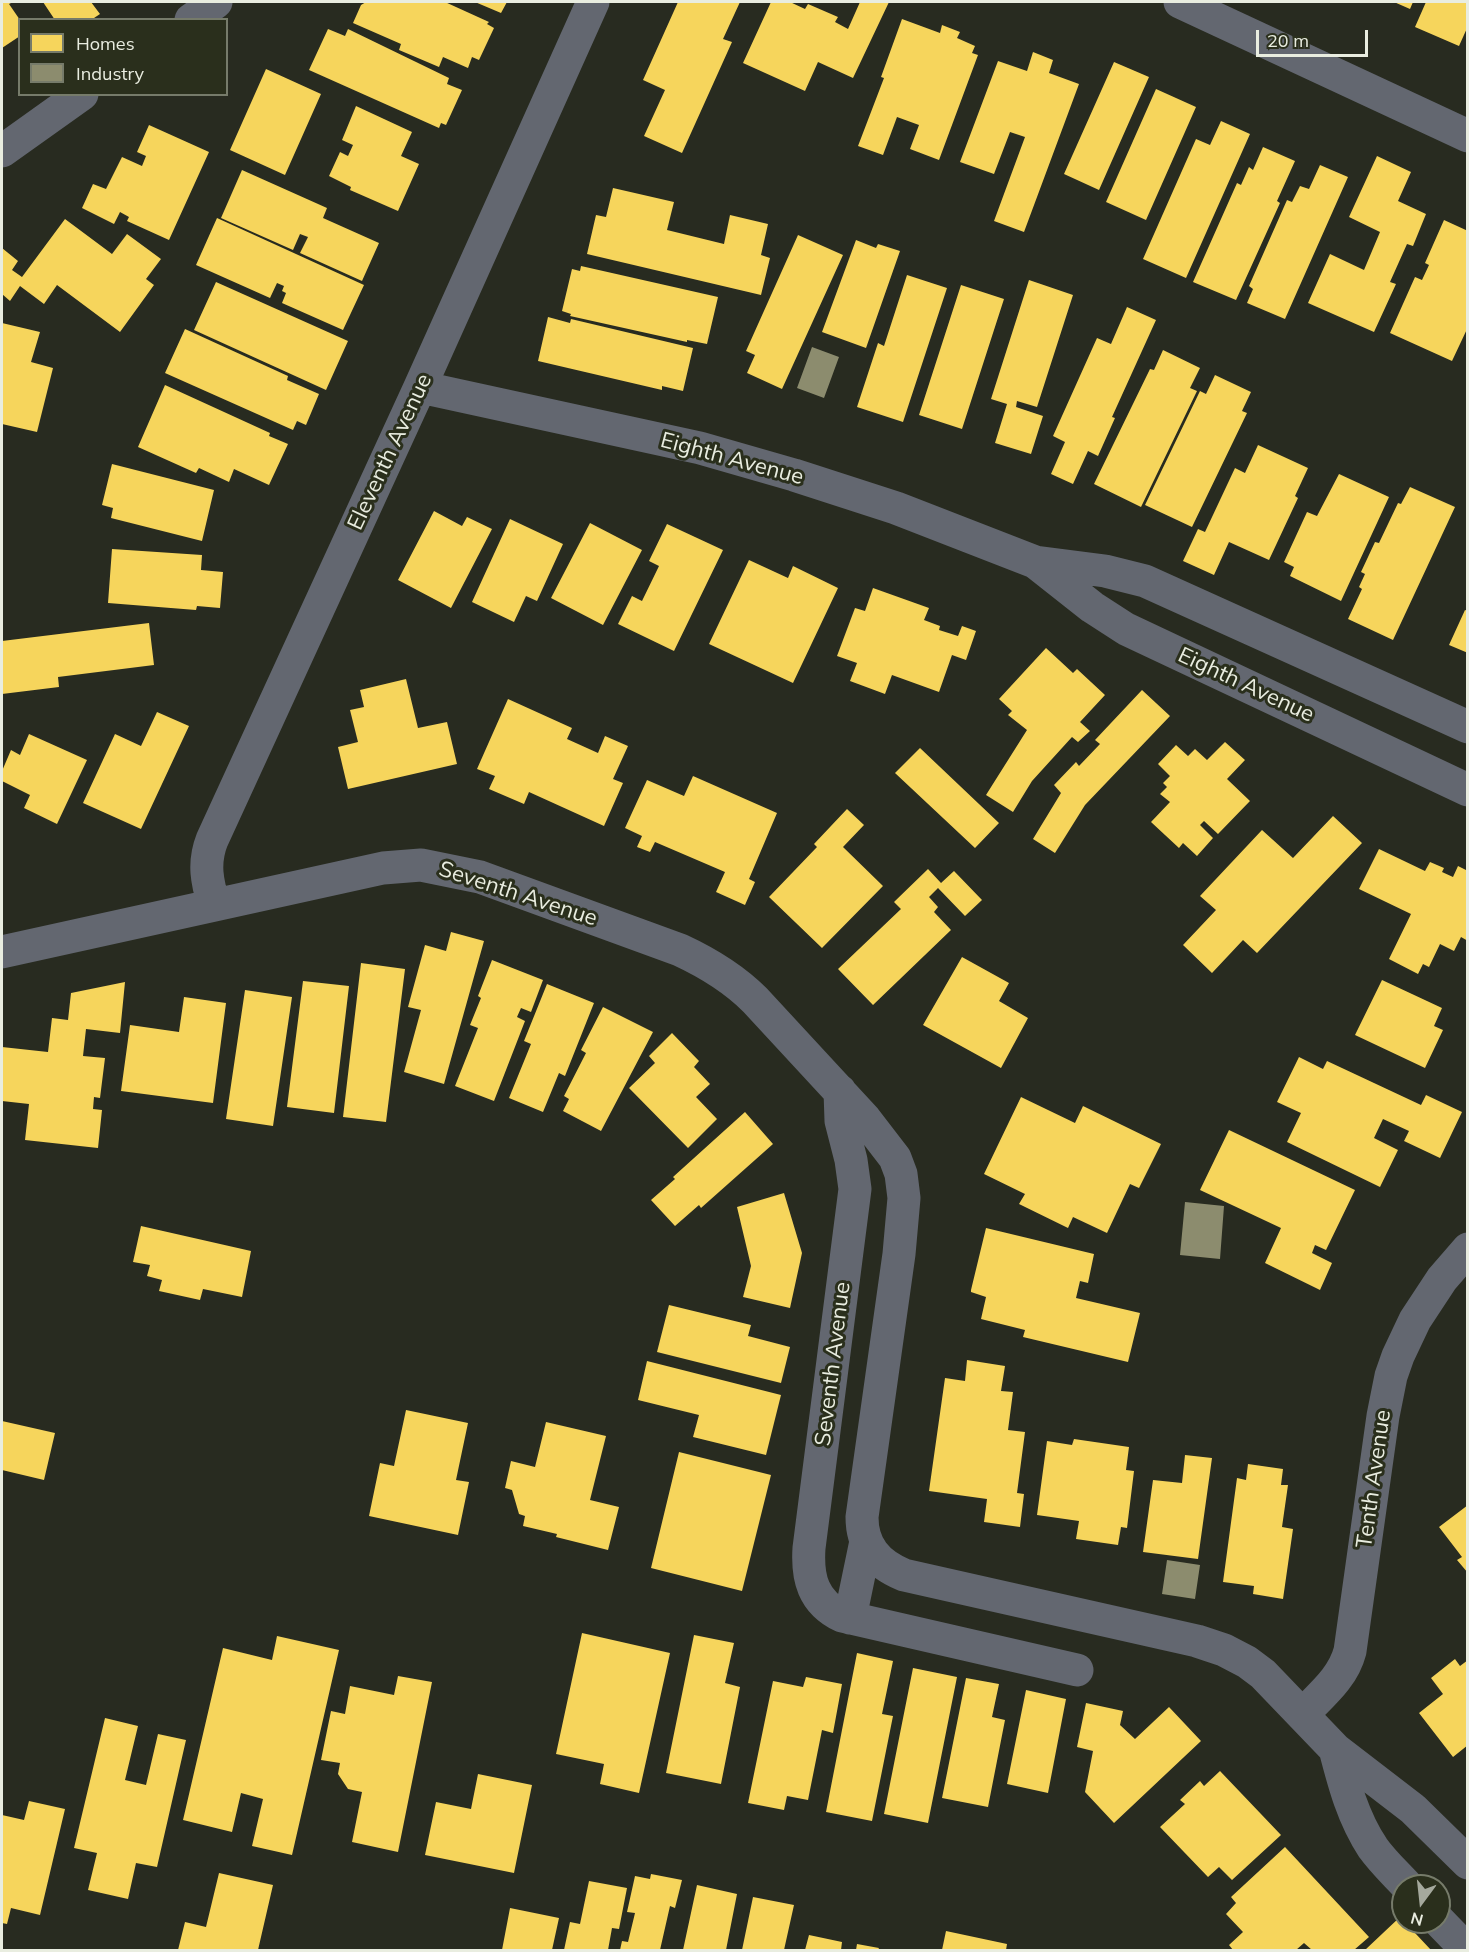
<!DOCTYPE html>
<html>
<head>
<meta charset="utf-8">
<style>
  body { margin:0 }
  #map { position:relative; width:1469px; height:1952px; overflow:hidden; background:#282b20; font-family:Mulish,sans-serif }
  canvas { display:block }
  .frame { position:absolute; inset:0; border:3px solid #e9ede0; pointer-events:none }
  .legend { position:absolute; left:18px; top:18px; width:210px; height:78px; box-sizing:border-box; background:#2a2f1c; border:2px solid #767b6a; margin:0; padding:8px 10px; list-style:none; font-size:18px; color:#e9ede0 }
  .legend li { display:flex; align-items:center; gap:12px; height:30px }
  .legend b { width:30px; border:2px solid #767b6a }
  .north { position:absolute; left:1391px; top:1874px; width:60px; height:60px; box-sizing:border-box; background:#2a2f1c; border:2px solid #767b6a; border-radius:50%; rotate:195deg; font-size:16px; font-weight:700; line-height:24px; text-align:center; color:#e9ede0 }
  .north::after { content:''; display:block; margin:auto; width:21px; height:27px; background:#a5a99d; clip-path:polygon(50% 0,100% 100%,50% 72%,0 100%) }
  .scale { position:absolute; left:1256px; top:30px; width:112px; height:27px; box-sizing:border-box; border:3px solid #e9ede0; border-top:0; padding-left:8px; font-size:18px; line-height:21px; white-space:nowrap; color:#e9ede0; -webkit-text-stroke:4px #2a2f1c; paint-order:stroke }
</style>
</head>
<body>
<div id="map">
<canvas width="1469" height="1952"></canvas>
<div class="frame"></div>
<ul class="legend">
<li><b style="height:16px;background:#f6d55c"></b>Homes</li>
<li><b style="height:16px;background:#8c8c6e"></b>Industry</li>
</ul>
<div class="north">N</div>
<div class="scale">20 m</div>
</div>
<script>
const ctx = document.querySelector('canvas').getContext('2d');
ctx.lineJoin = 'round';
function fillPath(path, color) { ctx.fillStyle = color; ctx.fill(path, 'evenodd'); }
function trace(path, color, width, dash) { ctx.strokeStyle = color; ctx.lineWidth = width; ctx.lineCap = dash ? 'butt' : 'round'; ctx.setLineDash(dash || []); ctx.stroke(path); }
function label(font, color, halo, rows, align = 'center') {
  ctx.font = font + ' Mulish,sans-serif'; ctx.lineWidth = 6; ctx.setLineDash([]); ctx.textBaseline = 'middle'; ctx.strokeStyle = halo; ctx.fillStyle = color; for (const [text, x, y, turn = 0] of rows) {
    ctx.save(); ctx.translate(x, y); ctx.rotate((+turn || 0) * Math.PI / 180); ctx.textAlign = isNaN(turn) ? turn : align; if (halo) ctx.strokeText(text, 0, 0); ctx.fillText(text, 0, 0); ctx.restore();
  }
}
fillPath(new Path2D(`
  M2 2H13L9 4 20 20V36L2 48Z
  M43 2H91L100 14 91 20H55Z
  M366 2H445L489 22 487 24 494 28 479 60 472 57 468 68 443 57 439 67 399 50 401 44 353 23 361 5Z
  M475 2H507L501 13Z
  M678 2H740L723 39 732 42 682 153 644 136 665 90 643 80Z
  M771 2H790L805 9 808 4 838 17 835 22 848 29 860 2H889L853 78 818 62 805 91 743 63Z
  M1394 2H1413L1410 9Z
  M1426 2H1468V26L1459 46 1415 27Z
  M902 19 940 33 942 25 960 32 957 38 975 46 972 53 978 55 939 160 910 149 919 125 897 117 883 155 858 146 884 78 881 77Z
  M328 29 345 36 348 29 449 78 447 84 462 90 446 125 441 123 439 128 309 70Z
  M1033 52 1053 60 1049 73 1079 84 1024 232 994 221 1025 137 1010 132 994 174 960 162 998 61 1027 71Z
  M1114 62 1149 77 1099 190 1064 174Z
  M266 69 321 94 285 175 230 150Z
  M1156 89 1196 107 1146 220 1106 202Z
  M356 106 412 132 401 156 419 164 398 211 350 190 351 187 329 176 340 152 348 156 353 145 342 140Z
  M1221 121 1250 134 1186 278 1143 259 1196 139 1210 145Z
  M149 125 209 152 169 240 127 221 129 217 120 212 114 224 82 208 93 184 106 189 122 157 142 166 146 156 137 152Z
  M1263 147 1295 161 1277 201 1280 203 1236 300 1193 282 1237 183 1241 185 1249 167 1253 170Z
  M1377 156 1411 172 1398 201 1426 214 1413 246 1407 244 1390 282 1396 284 1374 332 1308 303 1330 254 1364 270 1380 232 1349 217Z
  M1320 165 1348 177 1285 319 1247 303 1253 289 1249 286 1287 200 1292 202 1300 186 1309 189Z
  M242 170 327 208 323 218 379 243 362 281 300 253 308 237 300 234 293 250 221 218Z
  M613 188 674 202 667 230 724 244 730 215 768 224 761 255 770 258 761 295 587 254 596 215 606 217Z
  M217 218 364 285 343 330 282 303 286 293 282 291 284 286 277 283 270 298 196 265Z
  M65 219 112 254 127 234 161 259 146 279 154 285 120 332 57 285 44 304 20 286 10 301 2 294V248L18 261 12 270 22 277Z
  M1444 220 1468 231V327L1452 361 1390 333 1415 277 1422 280 1429 265 1425 263Z
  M798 235 843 255 782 389 747 373 755 355 746 351Z
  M856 240 876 248 878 244 900 251 866 348 822 332Z
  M581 266 718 297 707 344 687 340V342L570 316 571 314 562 311 572 269 580 271Z
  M907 275 947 288 903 422 857 407 878 343 884 346Z
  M1029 280 1073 295 1037 407 1017 401 1016 407 1043 416 1031 454 995 443 1007 404 991 399Z
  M216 282 348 341 326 390 194 330Z
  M961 285 1004 299 962 429 919 415Z
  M1127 307 1156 320 1112 417 1115 418 1098 456 1088 451 1073 484 1051 474 1065 442 1053 436 1097 338 1111 344Z
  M548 317 570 323 571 319 693 348 683 391 662 386V390L538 361Z
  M2 323 40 332 31 362 53 368 37 432 2 424Z
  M185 329 288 376 287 380 319 394 306 425 297 421 293 430 165 373Z
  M1163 350 1200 368 1190 388 1197 391 1141 507 1094 484 1150 369 1154 370Z
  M1215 375 1251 392 1242 411 1247 413 1192 527 1145 505 1200 391 1206 394Z
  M165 385 270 433 269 436 288 444 269 485 234 469 229 482 199 468 196 473 138 447Z
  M1258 445 1308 468 1295 496 1298 498 1269 560 1229 542 1214 575 1183 561 1198 529 1205 532 1235 468 1245 473Z
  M112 464 214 490 202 541 111 518 113 508 102 505Z
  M1339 474 1389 497 1341 601 1290 576 1294 567 1284 562 1307 512 1317 516Z
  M1410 487 1455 507 1393 640 1348 619 1362 589 1359 587 1365 574 1361 572 1375 542 1379 543 1398 503 1401 504Z
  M434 511 462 526 467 517 492 529 451 608 398 580Z
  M510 519 563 544 537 601 526 596 514 622 472 602Z
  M590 523 642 550 603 625 551 598Z
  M667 524 723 550 674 651 618 624 632 596 642 601 659 566 649 561Z
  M112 549 202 555 201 570 223 572 220 608 197 606 196 610 108 603Z
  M749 560 788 578 793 566 838 588 793 683 709 644Z
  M873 588 929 608 924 620 940 626 939 630 958 636 962 626 976 631 966 660 952 655 939 692 892 675 885 694 850 681 857 663 837 656 855 608 865 611Z
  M1465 610 1468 611V653L1449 645Z
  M149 623 154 665 58 677 59 687 2 694V641Z
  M1046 648 1073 673 1077 669 1105 695 1080 722 1090 731 1078 742 1072 737 1032 781 1013 812 986 795 1027 730 1008 715 1012 711 999 699Z
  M406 679 418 728 447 722 457 764 348 789 338 747 358 742 350 710 364 707 360 690Z
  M1142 690 1170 716 1085 805 1055 853 1033 839 1061 793 1054 785 1076 762 1079 766 1100 744 1095 740Z
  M508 699 572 728 567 739 598 753 605 736 628 746 613 779 623 783 604 826 529 792 524 804 489 789 495 776 477 769Z
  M157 712 189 726 141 829 83 803 115 734 141 746Z
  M29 734 87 760 57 824 24 808 30 795 2 781V771L11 750 20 755Z
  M1225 742 1245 760 1227 779 1250 801 1218 834 1204 821 1200 825 1213 838 1197 856 1183 843 1179 848 1151 822 1170 802 1160 794 1167 787 1163 783 1170 776 1158 764 1176 745 1188 756 1195 749 1207 760Z
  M920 748 999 823 975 848 895 773Z
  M693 776 777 813 749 879 755 882 745 905 716 892 725 872 655 842 650 852 637 847 642 836 625 828 647 780 684 796Z
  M847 809 864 825 843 847 883 886 822 948 769 897 817 847 814 844Z
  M1333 816 1362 843 1257 953 1243 940 1212 973 1183 945 1216 910 1200 896 1262 830 1293 858Z
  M1379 849 1425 871 1430 862 1444 868 1442 872 1453 877 1458 866 1468 871V941L1461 937 1454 951 1440 944 1429 967 1423 964 1418 974 1389 959 1411 914 1359 889Z
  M928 869 941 883 954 871 982 900 965 916 938 888 929 897 938 907 934 912 951 930 873 1005 838 969 901 909 894 902Z
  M451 932 484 941 444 1084 404 1072 421 1010 408 1007 425 945 446 951Z
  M962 957 1009 983 999 1001 1028 1018 1001 1068 923 1025Z
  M492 960 543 980 531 1012 521 1008 517 1017 525 1021 494 1101 455 1086 478 1028 470 1025 481 998 478 996Z
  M361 963 405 969 386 1122 343 1117Z
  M1382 980 1442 1008 1434 1026 1443 1030 1425 1068 1355 1035Z
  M303 981 349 986 334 1113 287 1107Z
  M125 982 120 1033 86 1029 83 1056 105 1058 100 1098 94 1097 93 1109 102 1110 98 1148 25 1140 29 1104 2 1101V1047L48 1052 52 1018 68 1020 71 993Z
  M547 984 594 1003 565 1076 559 1073 543 1112 509 1098 531 1044 524 1041Z
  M245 990 292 997 273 1126 226 1119Z
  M184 997 226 1003 213 1103 121 1091 130 1025 179 1032Z
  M603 1007 653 1032 601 1131 563 1111 569 1099 564 1096 586 1053 581 1050Z
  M672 1033 699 1061 694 1067 710 1084 696 1097 717 1119 688 1148 629 1088 655 1063 649 1056Z
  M1299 1057 1323 1069 1327 1061 1421 1105 1426 1095 1462 1112 1440 1158 1404 1141 1409 1131 1383 1119 1374 1138 1398 1150 1380 1187 1287 1142 1301 1113 1277 1102Z
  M1021 1097 1075 1123 1083 1106 1161 1144 1139 1188 1130 1184 1107 1233 1073 1217 1068 1228 1019 1204 1025 1194 984 1174Z
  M745 1112 773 1144 701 1208 699 1205 675 1226 651 1200 675 1179 673 1177Z
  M1229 1130 1355 1190 1326 1250 1315 1245 1312 1253 1332 1263 1320 1290 1265 1263 1281 1228 1200 1190Z
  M784 1193 802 1253 790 1308 743 1297 751 1266 737 1207Z
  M141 1226 251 1251 242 1297 203 1289 200 1300 159 1291 162 1280 147 1276 150 1265 133 1262Z
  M986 1228 1094 1254 1088 1283 1080 1281 1076 1298 1140 1313 1128 1362 1023 1337 1025 1330 981 1319 986 1297 971 1292V1290Z
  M669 1305 751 1325 748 1336 790 1347 781 1383 657 1352Z
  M967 1360 1005 1366 1001 1391 1013 1392 1008 1430 1025 1432 1017 1493 1024 1494 1020 1527 984 1522 987 1499 929 1491 945 1378 965 1381Z
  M647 1361 781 1395 766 1455 693 1437 699 1415 638 1400Z
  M406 1410 468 1423 456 1480 469 1482 458 1535 369 1516 380 1463 394 1466Z
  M2 1421 55 1433 44 1480 2 1470Z
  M546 1422 606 1436 590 1500 619 1507 608 1550 556 1537 557 1534 523 1526 525 1516 519 1514 512 1490 505 1488 511 1461 535 1467Z
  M1074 1439 1129 1447 1126 1470 1134 1471 1127 1528 1121 1527 1118 1545 1076 1539 1079 1521 1037 1515 1047 1441 1072 1445Z
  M679 1452 771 1475 742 1591 651 1568Z
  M1185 1455 1212 1458 1198 1559 1143 1552 1153 1480 1182 1483Z
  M1248 1464 1283 1469 1281 1485H1288L1282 1527 1293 1529 1283 1599 1253 1594 1254 1586 1223 1582 1237 1478 1246 1480Z
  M1468 1505V1573L1457 1560 1462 1557 1439 1527Z
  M582 1633 670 1653 639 1793 600 1784 604 1764 556 1754Z
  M694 1635 734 1643 725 1683 740 1687 721 1784 666 1773Z
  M277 1636 339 1650 292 1855 252 1846 263 1799 241 1793 232 1832 183 1820 223 1648 272 1660Z
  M857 1653 893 1661 882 1714 893 1716 872 1821 826 1812Z
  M1455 1659 1460 1666 1468 1660V1745L1453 1757 1419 1713 1443 1694 1431 1678Z
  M913 1668 957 1677 928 1823 884 1814Z
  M398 1676 432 1682 398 1852 352 1842 362 1792 348 1789 338 1774 340 1763 321 1760 331 1711 345 1714 350 1686 394 1695Z
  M806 1677 842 1684 833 1733 822 1730 808 1800 787 1796 784 1810 748 1803 773 1681 803 1687Z
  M966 1678 999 1684 992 1717 1005 1720 988 1807 942 1798Z
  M1026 1690 1066 1699 1048 1793 1007 1784Z
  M1086 1703 1123 1711 1120 1725 1135 1739 1169 1707 1201 1741 1114 1823 1085 1792 1093 1751 1077 1747Z
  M105 1718 138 1726 125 1780 146 1785 158 1734 186 1740 157 1867 136 1863 128 1899 88 1890 97 1853 74 1848Z
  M1220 1771 1281 1835 1232 1880 1219 1867 1208 1877 1160 1827 1185 1804 1180 1800 1200 1781 1204 1786Z
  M478 1774 532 1785 514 1873 425 1855 436 1802 471 1809Z
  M29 1801 65 1809 40 1915 11 1908 7 1924 2 1923V1815L24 1820Z
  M1285 1847 1369 1937 1354 1950H1312L1304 1943 1296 1950H1233L1229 1945 1243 1932 1226 1914 1236 1903 1231 1897Z
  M219 1873 273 1885 258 1950H178L185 1922 206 1927Z
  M651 1874 682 1880 675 1908 670 1906 660 1950H620L622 1941 628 1942 635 1913 627 1912 635 1876 650 1879Z
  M589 1881 627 1888 619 1929 612 1928 608 1950H564L570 1922 580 1924Z
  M697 1885 737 1894 726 1950H683Z
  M753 1897 794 1905 784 1950H742Z
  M510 1908 559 1918 552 1950H502Z
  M1400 1917 1431 1950H1365Z
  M946 1931 1007 1944 1006 1950H942Z
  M809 1935 842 1942 841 1950H805Z
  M857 1944 879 1948 878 1950H856Z`), '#f6d55c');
fillPath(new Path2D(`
  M812 347 839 357 824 398 797 388Z
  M1185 1202 1224 1206 1220 1259 1180 1255Z
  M1167 1560 1200 1565 1195 1599 1162 1594Z`), '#8c8c6e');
trace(new Path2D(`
  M1180 2 1468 136
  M191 20 216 2
  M2 151 82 94
  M420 387 700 448 794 475 896 508 1035 562 1105 571 1145 581 1468 727
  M1035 562 1092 607 1126 629 1468 790
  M214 905C207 882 203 863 212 840L420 387 593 2
  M2 952 383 868 421 865 480 877 680 950C708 963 733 978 755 1000L865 1119 895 1158 901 1174 904 1198 899 1254 862 1517C862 1546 877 1564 904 1575L1197 1641 1224 1650 1247 1662 1263 1674 1335 1749 1413 1809 1468 1863
  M840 1091 841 1121 851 1160 855 1189 809 1548C807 1578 813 1602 842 1616L1077 1670
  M850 1618 866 1541
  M1303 1714C1321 1695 1343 1678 1350 1651L1383 1416 1391 1376 1398 1356 1415 1320 1442 1279 1468 1249
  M1335 1749C1344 1784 1353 1818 1373 1848 1383 1862 1396 1874 1407 1886
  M1439 1921 1467 1950`), '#636770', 33);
label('22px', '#e9ede0', '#2a2f1c', [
  ["Eleventh Avenue",390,452,-65],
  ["Eighth Avenue",732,459,15],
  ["Eighth Avenue",1246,685,25],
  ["Seventh Avenue",518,894,18],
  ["Seventh Avenue",833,1364,-83],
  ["Tenth Avenue",1374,1479,-82]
]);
</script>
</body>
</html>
